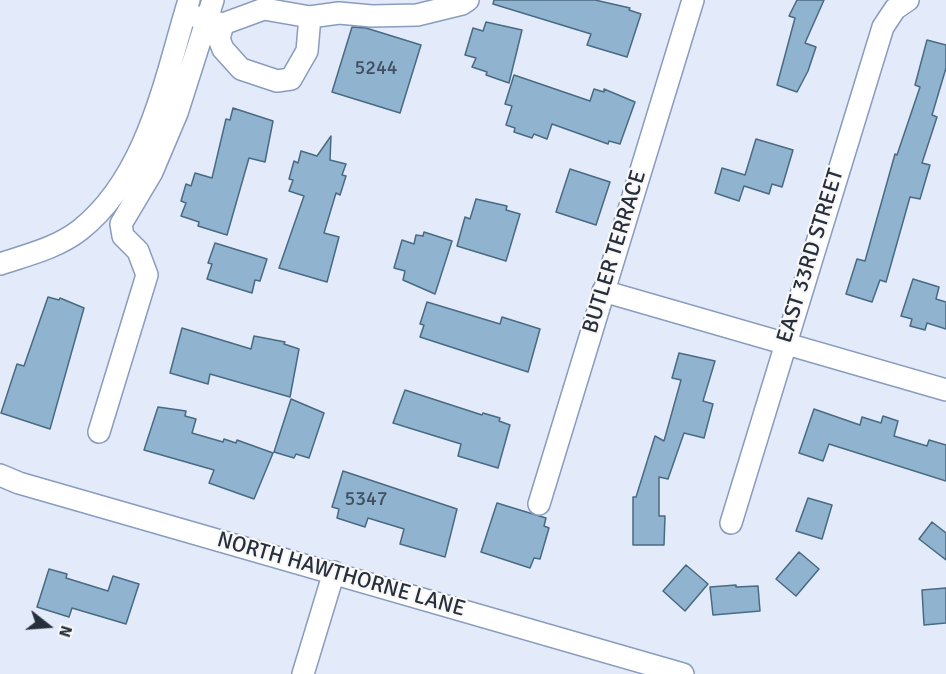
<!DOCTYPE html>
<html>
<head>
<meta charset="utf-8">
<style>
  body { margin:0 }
  #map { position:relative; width:946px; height:674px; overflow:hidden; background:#e3ebfa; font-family:Signika,sans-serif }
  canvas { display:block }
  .north { position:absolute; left:18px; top:596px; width:60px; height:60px; -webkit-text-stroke:4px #f8f8f8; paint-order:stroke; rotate:107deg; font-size:16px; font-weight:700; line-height:24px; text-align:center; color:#272f3c }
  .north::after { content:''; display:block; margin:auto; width:21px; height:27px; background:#272f3c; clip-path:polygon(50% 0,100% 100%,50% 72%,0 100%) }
</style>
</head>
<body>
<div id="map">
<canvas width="946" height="674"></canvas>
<div class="north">N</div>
</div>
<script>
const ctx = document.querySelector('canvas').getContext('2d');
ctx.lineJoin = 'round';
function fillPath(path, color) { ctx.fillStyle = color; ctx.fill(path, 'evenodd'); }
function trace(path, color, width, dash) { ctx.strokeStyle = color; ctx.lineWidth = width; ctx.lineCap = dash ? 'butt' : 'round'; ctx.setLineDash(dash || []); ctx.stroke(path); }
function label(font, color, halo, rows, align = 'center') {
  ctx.font = font + ' Signika,sans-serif'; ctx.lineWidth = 4.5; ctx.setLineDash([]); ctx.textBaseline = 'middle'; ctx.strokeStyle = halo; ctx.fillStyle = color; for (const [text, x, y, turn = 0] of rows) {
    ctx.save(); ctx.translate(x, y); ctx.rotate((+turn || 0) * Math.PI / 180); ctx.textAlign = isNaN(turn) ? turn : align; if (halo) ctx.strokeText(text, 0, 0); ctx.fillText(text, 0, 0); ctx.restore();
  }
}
const building = new Path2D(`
  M494 0H595L630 8 629 10 641 14 627 57 587 45 591 34 493 4Z
  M797 0H824L805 43 816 47 808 71 797 92 777 85 795 18 789 16Z
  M486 22 522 30 509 83 486 75 487 72 472 67 476 58 465 55 473 28 483 31Z
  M352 27 366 28 421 45 400 113 332 92Z
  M927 40 946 45V68L932 115 937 117 922 163 930 165 920 199 910 197 886 282 880 280 872 302 846 294 857 259 865 261 895 154 897 155 920 87 915 85Z
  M514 75 590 101 594 89 604 92V89L635 102 620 144 609 141 608 144 552 124 547 139 534 134 532 138 514 132 515 128 506 125 512 106 505 104Z
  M233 108 273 121 265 162 249 158 227 235 198 226 199 222 181 216 186 203 181 201 186 184 191 186 195 173 212 178 226 119 230 120Z
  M331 136 330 160 346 164 342 175 346 176 340 195 336 193 324 233 339 237 327 282 279 268 304 196 289 191 293 180 289 179 294 161 298 163 301 151 317 156Z
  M756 139 793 150 782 187 772 184 769 194 744 186 739 201 715 193 722 168 745 175Z
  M570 169 610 182 596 225 556 212Z
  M476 199 507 206 506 210 520 214 506 261 457 246 465 217 470 219Z
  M424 232 452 241 435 294 403 280 405 271 394 268 402 240 414 244 416 235 423 236Z
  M215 243 267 259 260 281 255 280 252 293 207 279 212 264 208 263Z
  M913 279 939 287 936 299 946 302V329L927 323 925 330 910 326 912 319 901 316Z
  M48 297 59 300 60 298 84 308 50 429 1 413 17 364 24 366Z
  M427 302 500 324 502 317 540 329 528 372 420 337 424 325 420 324Z
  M182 328 251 349 254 336 285 342 284 344 299 349 290 397 210 374 208 384 170 373Z
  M679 353 715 361 703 401 713 404 704 438 684 433 668 479 659 477V516H665L664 545H633V497H636L655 436 664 441 681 380 672 378Z
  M405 390 482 415 483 413 500 418 499 421 510 425 498 468 458 456 461 444 393 423Z
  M291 399 324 413 309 458 296 454 294 458 274 452Z
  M158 407 186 411 185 416 196 419 192 433 223 442 224 439 236 443 237 440 273 453 254 499 209 483 214 470 144 450Z
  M814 409 860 425 862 417 881 423 883 416 898 421 894 436 927 446 929 440 946 445V481L829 444 823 461 799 453Z
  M343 471 457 509 445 557 400 544 404 529 368 518 365 527 337 518 339 509 332 507Z
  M808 498 832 505 822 539 796 531Z
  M497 503 546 518 544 526 549 528 540 559 534 558 530 568 481 552Z
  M932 522 946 533V560L919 539Z
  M799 552 819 569 796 596 776 579Z
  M686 565 708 584 685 611 663 591Z
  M49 569 67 574 66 578 108 591 113 576 139 584 126 624 72 608 69 617 37 607Z
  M736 585V587L758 586 760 611 713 615 710 587Z
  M946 588V623L924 625 922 590Z`);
fillPath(building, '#90b3cf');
trace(building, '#496a83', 1.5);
const minor = new Path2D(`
  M194 16 223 24 264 9 310 17 339 13 372 16 417 15 462 4 468 0
  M223 24 219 39 223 49 241 69 277 81 291 79 307 51 310 17
  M0 264C27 255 57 248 80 230 148 176 165 78 189 0
  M603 291 946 390
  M99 432 147 275 138 251 123 236 121 224 152 172 177 113 213 0
  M0 475 19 483 683 674
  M539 504 693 0
  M731 523 883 27 895 9 908 0
  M303 674 334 572`);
trace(minor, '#899cbe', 24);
trace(minor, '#fff', 21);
label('20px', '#415061', null, [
  ["5244",376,69],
  ["5347",366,500]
]);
label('22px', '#272f3c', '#f8f8f8', [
  ["BUTLER TERRACE",615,252,-73],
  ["EAST 33RD STREET",811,256,-73],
  ["NORTH HAWTHORNE LANE",341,575,16]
]);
</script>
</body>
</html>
